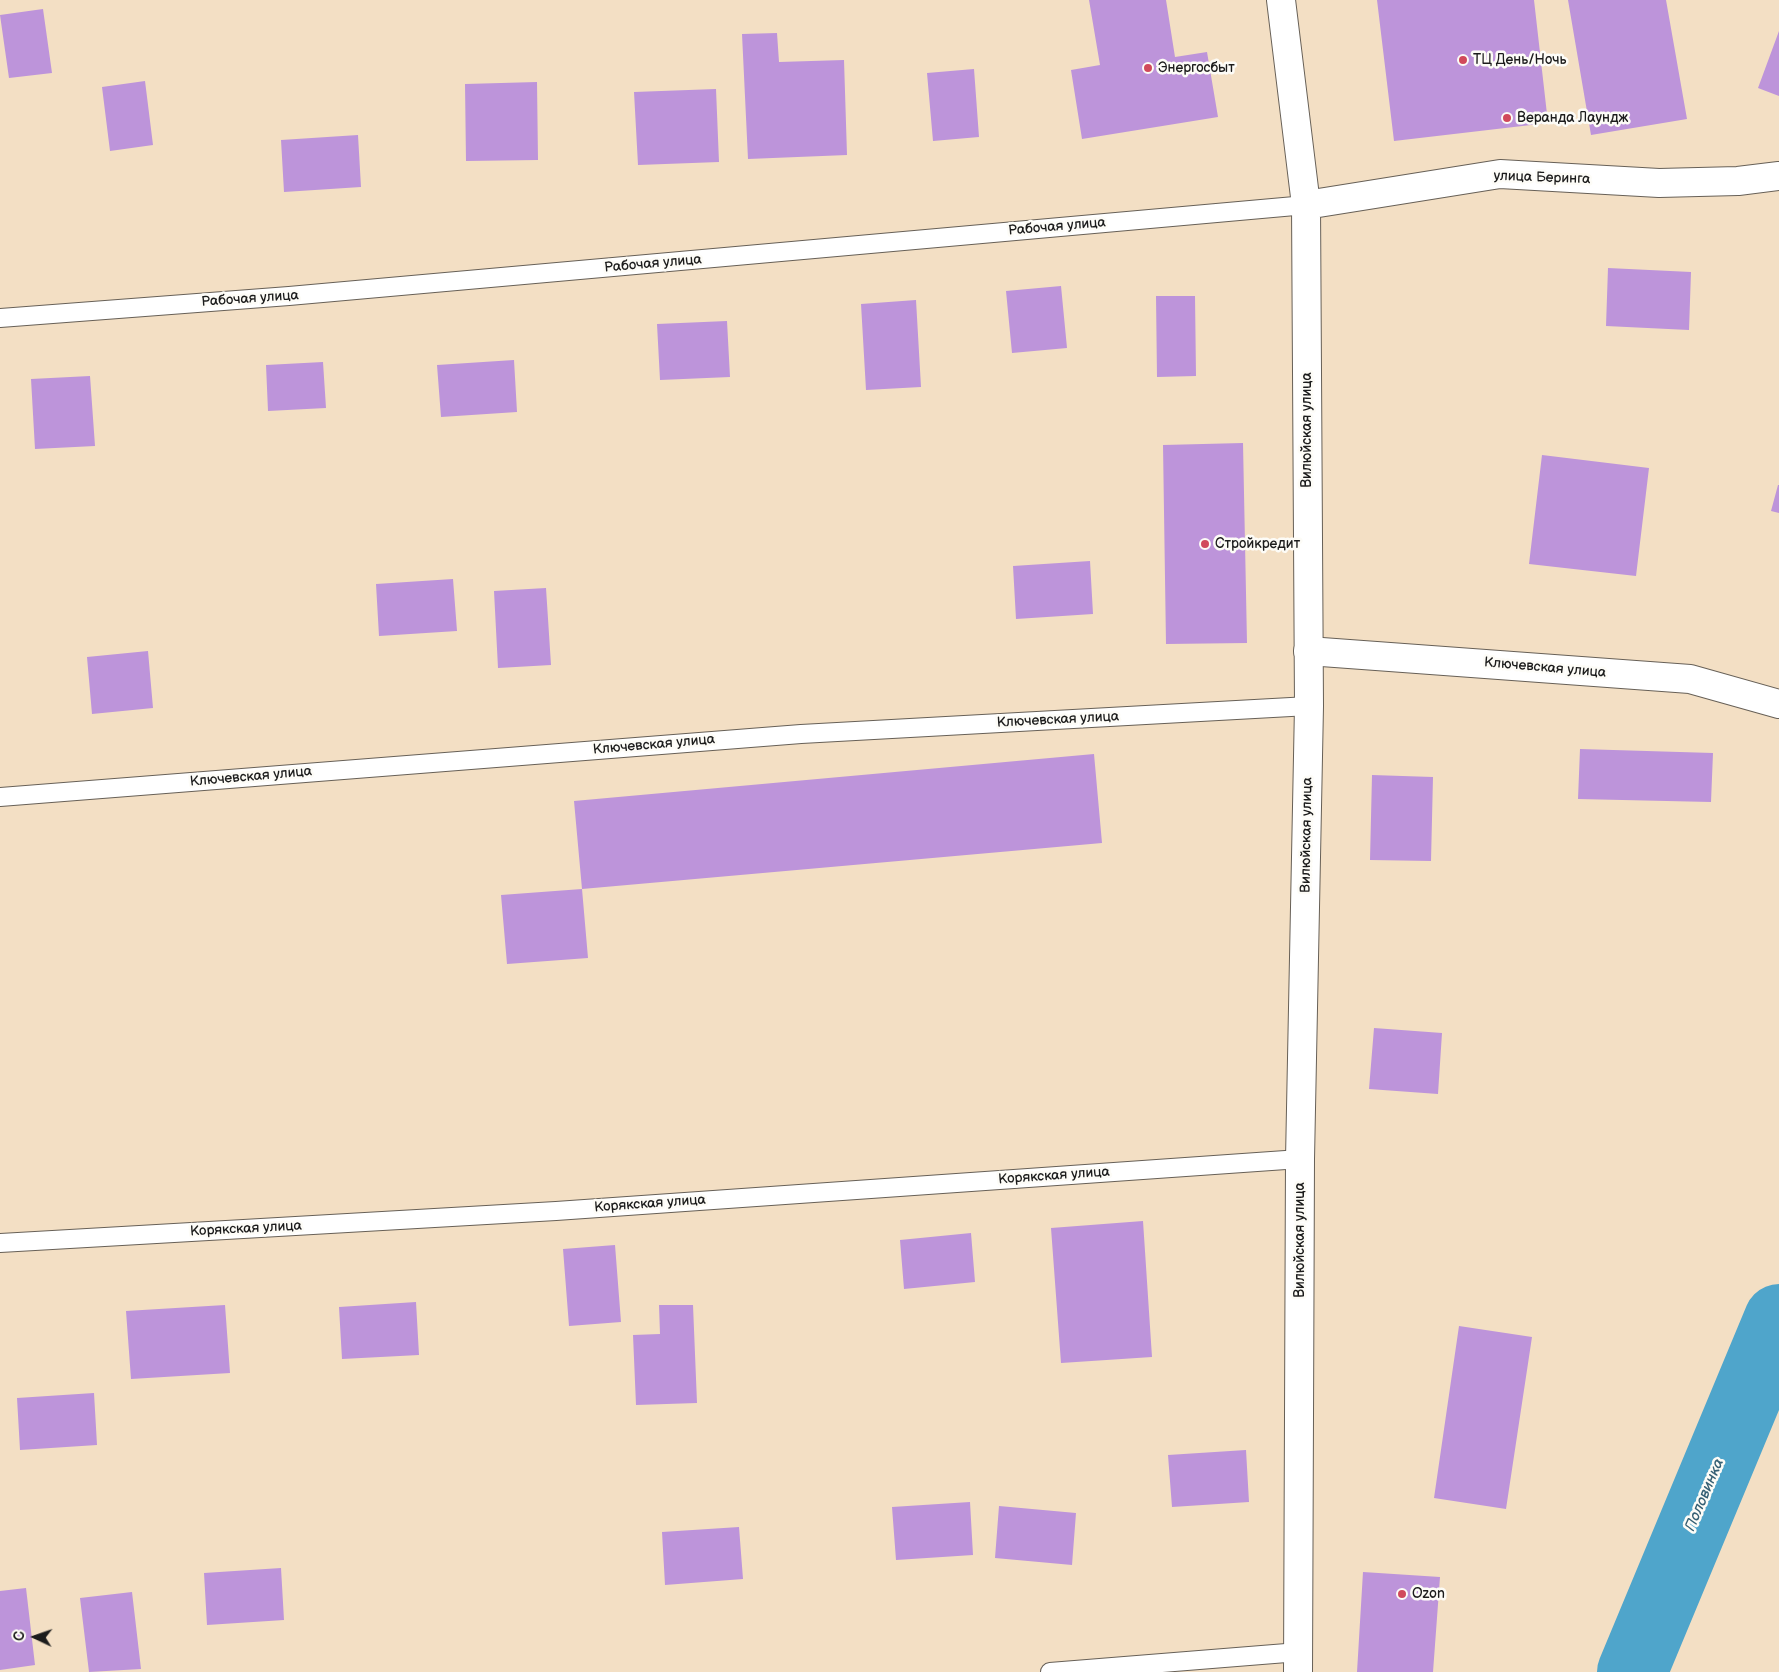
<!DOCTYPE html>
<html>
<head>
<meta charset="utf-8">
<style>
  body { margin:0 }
  #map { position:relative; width:1779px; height:1672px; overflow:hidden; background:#f3dfc4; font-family:"Balsamiq Sans",sans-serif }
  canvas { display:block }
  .north { position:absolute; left:10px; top:1612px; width:50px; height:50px; -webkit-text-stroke:4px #fdfcf7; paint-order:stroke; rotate:273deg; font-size:14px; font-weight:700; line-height:20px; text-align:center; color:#1c1c1c }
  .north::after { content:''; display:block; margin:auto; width:18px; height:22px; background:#1c1c1c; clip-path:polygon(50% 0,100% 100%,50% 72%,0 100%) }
</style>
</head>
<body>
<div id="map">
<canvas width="1779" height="1672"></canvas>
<div class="north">С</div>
</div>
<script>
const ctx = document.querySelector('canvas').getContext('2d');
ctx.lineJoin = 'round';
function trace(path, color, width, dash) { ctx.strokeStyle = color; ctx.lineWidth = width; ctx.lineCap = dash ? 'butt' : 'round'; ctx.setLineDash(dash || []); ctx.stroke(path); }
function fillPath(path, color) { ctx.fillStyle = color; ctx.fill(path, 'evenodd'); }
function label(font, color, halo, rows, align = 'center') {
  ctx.font = font + ' "Balsamiq Sans",sans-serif'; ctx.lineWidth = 5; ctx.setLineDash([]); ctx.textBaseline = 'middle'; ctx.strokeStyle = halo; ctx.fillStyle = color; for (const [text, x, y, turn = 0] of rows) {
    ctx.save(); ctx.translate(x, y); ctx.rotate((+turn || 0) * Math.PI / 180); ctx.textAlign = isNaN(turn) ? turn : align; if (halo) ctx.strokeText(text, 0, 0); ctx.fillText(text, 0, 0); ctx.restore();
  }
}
trace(new Path2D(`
  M1632 1672 1779 1319`), '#4fa5cb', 70);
fillPath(new Path2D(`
  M1089 0H1166L1175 57 1207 52 1218 117 1082 139 1071 70 1100 65Z
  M1377 0H1534L1548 123 1394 141Z
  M1568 0H1666L1687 119 1591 135Z
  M43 9 52 73 9 78 0 15Z
  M1779 31V96L1758 88Z
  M777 33 779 62 844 60 847 155 748 159 742 34Z
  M974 69 979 137 933 141 927 73Z
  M145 81 153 145 110 151 102 87Z
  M537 82 538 160 466 161 465 84Z
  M716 89 719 162 638 165 634 92Z
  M358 135 361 187 284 192 281 140Z
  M1608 268 1691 272 1689 330 1606 326Z
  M1061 286 1067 348 1012 353 1006 291Z
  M1156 296H1195L1196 376 1157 377Z
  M916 300 921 387 866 390 861 304Z
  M727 321 730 377 660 380 657 324Z
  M514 360 517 412 441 417 437 365Z
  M323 362 326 408 268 411 266 365Z
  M90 376 95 446 35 449 31 379Z
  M1243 443 1247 643 1166 644 1163 445Z
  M1542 455 1649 468 1636 576 1529 564Z
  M1778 485H1779V513L1771 511Z
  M1090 561 1093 614 1016 619 1013 566Z
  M453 579 457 631 379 636 376 584Z
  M546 588 551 665 498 668 494 591Z
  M148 651 153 708 92 714 87 657Z
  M1580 749 1713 753 1711 802 1578 799Z
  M1094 754 1102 843 582 889 588 958 507 964 501 895 582 889 574 801Z
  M1372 775 1433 777 1431 861 1370 860Z
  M1374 1028 1442 1033 1438 1094 1369 1089Z
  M1143 1221 1152 1357 1061 1363 1051 1228Z
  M971 1233 975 1282 904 1289 900 1240Z
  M615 1245 621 1322 569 1326 563 1249Z
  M416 1302 419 1355 342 1359 339 1307Z
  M225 1305 230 1373 131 1379 126 1311Z
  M659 1305H693L697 1403 636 1405 633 1335 660 1334Z
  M1459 1326 1532 1337 1506 1509 1434 1498Z
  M94 1393 97 1445 20 1450 17 1398Z
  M1246 1450 1249 1502 1172 1507 1168 1455Z
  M970 1502 973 1555 896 1560 892 1507Z
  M999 1506 1076 1513 1072 1565 995 1558Z
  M739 1527 743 1579 665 1585 662 1532Z
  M281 1568 284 1620 207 1625 204 1573Z
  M1363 1572 1440 1577 1433 1672H1357Z
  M26 1588 35 1665 0 1670V1591Z
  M132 1592 141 1669 89 1672 80 1598Z`), '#bd94da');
const lane = new Path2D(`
  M0 318 289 296 1306 205
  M0 797 801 734 1309 706
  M0 1243 556 1211 1300 1159
  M1050 1672 1299 1652`);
const street = new Path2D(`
  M1308 651 1690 679 1779 704`);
const secondary = new Path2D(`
  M1281 0 1306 205 1309 706 1300 1159 1298 1672
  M1306 205 1500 174 1659 183 1738 181 1779 176`);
trace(lane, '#676057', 20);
trace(street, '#676057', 30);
trace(secondary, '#676057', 30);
trace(lane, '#fff', 18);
trace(street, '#fff', 28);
trace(secondary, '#fff', 28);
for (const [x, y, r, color] of [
  [1463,60,5,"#d1495b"],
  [1148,68,5,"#d1495b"],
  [1507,118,5,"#d1495b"],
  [1205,544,5,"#d1495b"],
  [1402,1594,5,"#d1495b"]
]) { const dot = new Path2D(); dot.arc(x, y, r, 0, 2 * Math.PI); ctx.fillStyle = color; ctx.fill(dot); trace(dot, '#fdfcf7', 2); }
label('14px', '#1c1c1c', '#fdfcf7', [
  ["ТЦ День/Ночь",1473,60],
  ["Энергосбыт",1158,68],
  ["Веранда Лаундж",1517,118],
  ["Стройкредит",1215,544],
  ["Ozon",1412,1594]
], 'left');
label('14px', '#1c1c1c', '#fdfcf7', [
  ["улица Беринга",1542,178,2],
  ["Рабочая улица",1057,227,-5],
  ["Рабочая улица",653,264,-5],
  ["Рабочая улица",250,299,-4],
  ["Вилюйская улица",1307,430,-90],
  ["Ключевская улица",1545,668,5],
  ["Ключевская улица",1058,720,-3],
  ["Ключевская улица",654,745,-5],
  ["Ключевская улица",251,777,-5],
  ["Вилюйская улица",1307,835,-89],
  ["Корякская улица",1054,1176,-4],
  ["Корякская улица",650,1204,-4],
  ["Корякская улица",246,1229,-3],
  ["Вилюйская улица",1300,1240,-90]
]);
label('italic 15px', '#366074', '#fdfcf7', [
  ["Половинка",1705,1495,-67]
]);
</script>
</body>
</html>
